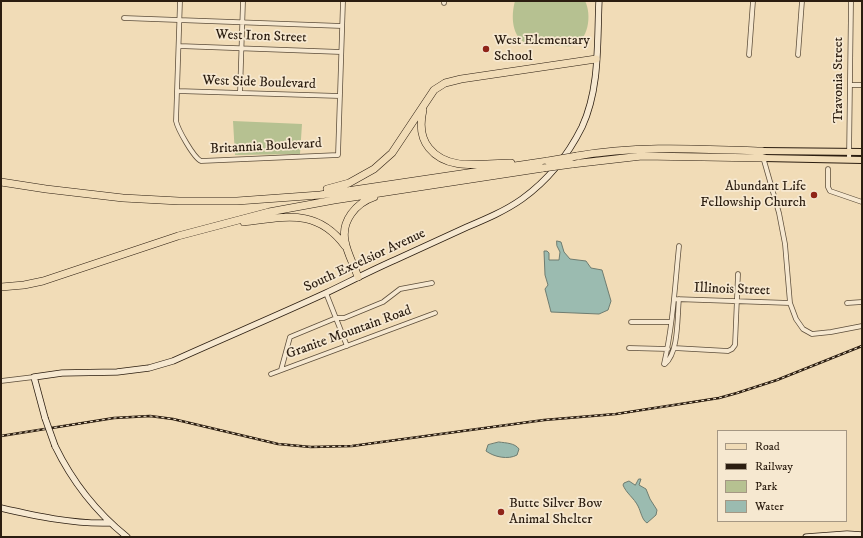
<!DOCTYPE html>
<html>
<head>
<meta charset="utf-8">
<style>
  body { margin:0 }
  #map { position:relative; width:863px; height:538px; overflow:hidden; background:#f1dcb7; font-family:"IM FELL DW Pica",serif }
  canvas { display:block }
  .frame { position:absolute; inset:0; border:2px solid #2b1d10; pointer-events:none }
  .legend { position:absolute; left:717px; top:430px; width:130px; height:92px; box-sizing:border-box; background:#f6e8d0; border:1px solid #a59783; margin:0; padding:5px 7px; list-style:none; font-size:12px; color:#2b1d10 }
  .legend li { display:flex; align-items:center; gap:8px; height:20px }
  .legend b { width:20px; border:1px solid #a59783 }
</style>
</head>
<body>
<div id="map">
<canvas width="863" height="538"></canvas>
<div class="frame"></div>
<ul class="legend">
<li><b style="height:5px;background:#f1dcb7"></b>Road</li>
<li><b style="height:5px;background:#2b1d10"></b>Railway</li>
<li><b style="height:11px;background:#b6c191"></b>Park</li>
<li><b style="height:11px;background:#9bbbb0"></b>Water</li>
</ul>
</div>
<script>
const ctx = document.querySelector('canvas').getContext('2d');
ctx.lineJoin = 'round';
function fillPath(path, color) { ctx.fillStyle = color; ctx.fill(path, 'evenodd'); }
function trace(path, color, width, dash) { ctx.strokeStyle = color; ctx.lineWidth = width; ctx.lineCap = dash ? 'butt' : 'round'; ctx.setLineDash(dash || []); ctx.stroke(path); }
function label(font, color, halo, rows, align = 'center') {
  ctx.font = font + ' "IM FELL DW Pica",serif'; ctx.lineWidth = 3.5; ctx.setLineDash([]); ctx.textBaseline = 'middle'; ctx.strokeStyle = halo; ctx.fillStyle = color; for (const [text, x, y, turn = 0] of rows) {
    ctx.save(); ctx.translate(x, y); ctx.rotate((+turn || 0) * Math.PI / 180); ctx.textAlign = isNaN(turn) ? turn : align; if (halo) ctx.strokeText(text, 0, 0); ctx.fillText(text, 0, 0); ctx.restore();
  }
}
fillPath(new Path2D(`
  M515 1H585C592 14 589 42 571 46 565 47 556 45 549 45 543 45 534 46 528 44 511 38 511 15 515 1Z
  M233 121 302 124 300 154 235 155Z`), '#b6c191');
const water = new Path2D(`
  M557 241 561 242 564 252 570 259 586 261 591 268 602 270 611 301 608 310 599 314 551 312 545 289 548 285 545 275 544 251H547L549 253V260H559L560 252 557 246Z
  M499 442C506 443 515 443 519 449L517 455C508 460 494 457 486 451L488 445Z
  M639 479H641L639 485 646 489 650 499 657 510 656 515 647 523C642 520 641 512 638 506 634 498 626 493 623 485L624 483 629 481 635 485Z`);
fillPath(water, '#9bbbb0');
trace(water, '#6e7c70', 1);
const street = new Path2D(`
  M180 1 176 121C178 130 194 158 201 161L338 155 343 1
  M444 3V1
  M124 18 342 26
  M179 46 341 52
  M749 55 753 1
  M798 55 802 1
  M850 85H862
  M177 91 340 96
  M240 93 243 1
  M763 157 779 213 785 244 790 303 796 319 803 329 812 334 831 332 862 326
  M849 159 851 1
  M828 169V187L830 191 862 202
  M326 293 347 346
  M674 299 790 303
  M847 303 862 302
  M631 322H671
  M629 348 668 349
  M674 348 728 351 732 349 735 345 738 274
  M664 364C673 325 675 285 679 246
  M665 364C679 352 677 318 679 299
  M281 370 290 337 336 318H344L383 302 400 289 432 283
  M271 374 435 313
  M1 381 34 377`);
const secondary = new Path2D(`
  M45 418 34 377 62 373 117 372 149 368 173 361C224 338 276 316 326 293 349 282 372 270 395 260 419 249 443 238 467 227 486 219 505 211 522 199 547 181 568 155 582 127 600 88 597 43 599 1
  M55 446C72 481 96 512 127 537
  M1 508C36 516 72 524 109 523
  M806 537 847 534 862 535`);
const primary = new Path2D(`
  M762 151 862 152
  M764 158 862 160`);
const highway = new Path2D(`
  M423 110C420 123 420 137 429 148 448 172 483 163 511 163
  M577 156C638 145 700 149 762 151
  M572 164 642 156 764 158
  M1 182 46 189 123 198 179 201H237L320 195 548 161
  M327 189 349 183 374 169 392 153 434 90 445 83 461 79 596 59
  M244 222C286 217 317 208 345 246
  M358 277C354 265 347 253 345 241 341 221 356 203 374 197
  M1 287 24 285 43 281 178 236 269 212 334 200 543 168`);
trace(street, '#5c4d3a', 5.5);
trace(secondary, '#2b1d10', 7);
trace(primary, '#2b1d10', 8);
trace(highway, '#2b1d10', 8);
trace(street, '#f6e8d0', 4);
trace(secondary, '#f6e8d0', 5.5);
trace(primary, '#f1dcb7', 6);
trace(highway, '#f1dcb7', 7);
const rail = new Path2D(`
  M1 436 114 418 150 416 173 419 278 444 311 447 352 446 544 420 616 414 719 398 737 393 777 380 862 346`);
trace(rail, '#2b1d10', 2.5);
trace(rail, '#f6e8d0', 1, [3]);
const secondaryBridge = new Path2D(`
  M45 418 55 446`);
const highwayBridge = new Path2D(`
  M548 161 577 156
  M543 168 572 164`);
trace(secondaryBridge, '#2b1d10', 7, []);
trace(highwayBridge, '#2b1d10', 8, []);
trace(secondaryBridge, '#f6e8d0', 5.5);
trace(highwayBridge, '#f1dcb7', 7);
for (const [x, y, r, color] of [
  [486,49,4,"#8f2418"],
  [814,195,4,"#8f2418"],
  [501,512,4,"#8f2418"]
]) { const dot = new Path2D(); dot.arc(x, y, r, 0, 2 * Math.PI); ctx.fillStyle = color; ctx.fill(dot); trace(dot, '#f6e8d0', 1.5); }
label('14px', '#2b1d10', '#f6e8d0', [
  ["West Iron Street",261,37,2],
  ["Travonia Street",839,80,-90],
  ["West Side Boulevard",259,83,2],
  ["Britannia Boulevard",266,147,-3],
  ["South Excelsior Avenue",365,261,-25],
  ["Illinois Street",732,290,2],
  ["Granite Mountain Road",349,333,-20]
]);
label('14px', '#2b1d10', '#f6e8d0', [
  ["West Elementary",494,41],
  ["School",494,57],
  ["Abundant Life",806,187,"right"],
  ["Fellowship Church",806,203,"right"],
  ["Butte Silver Bow",509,504],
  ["Animal Shelter",509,520]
], 'left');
</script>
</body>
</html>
